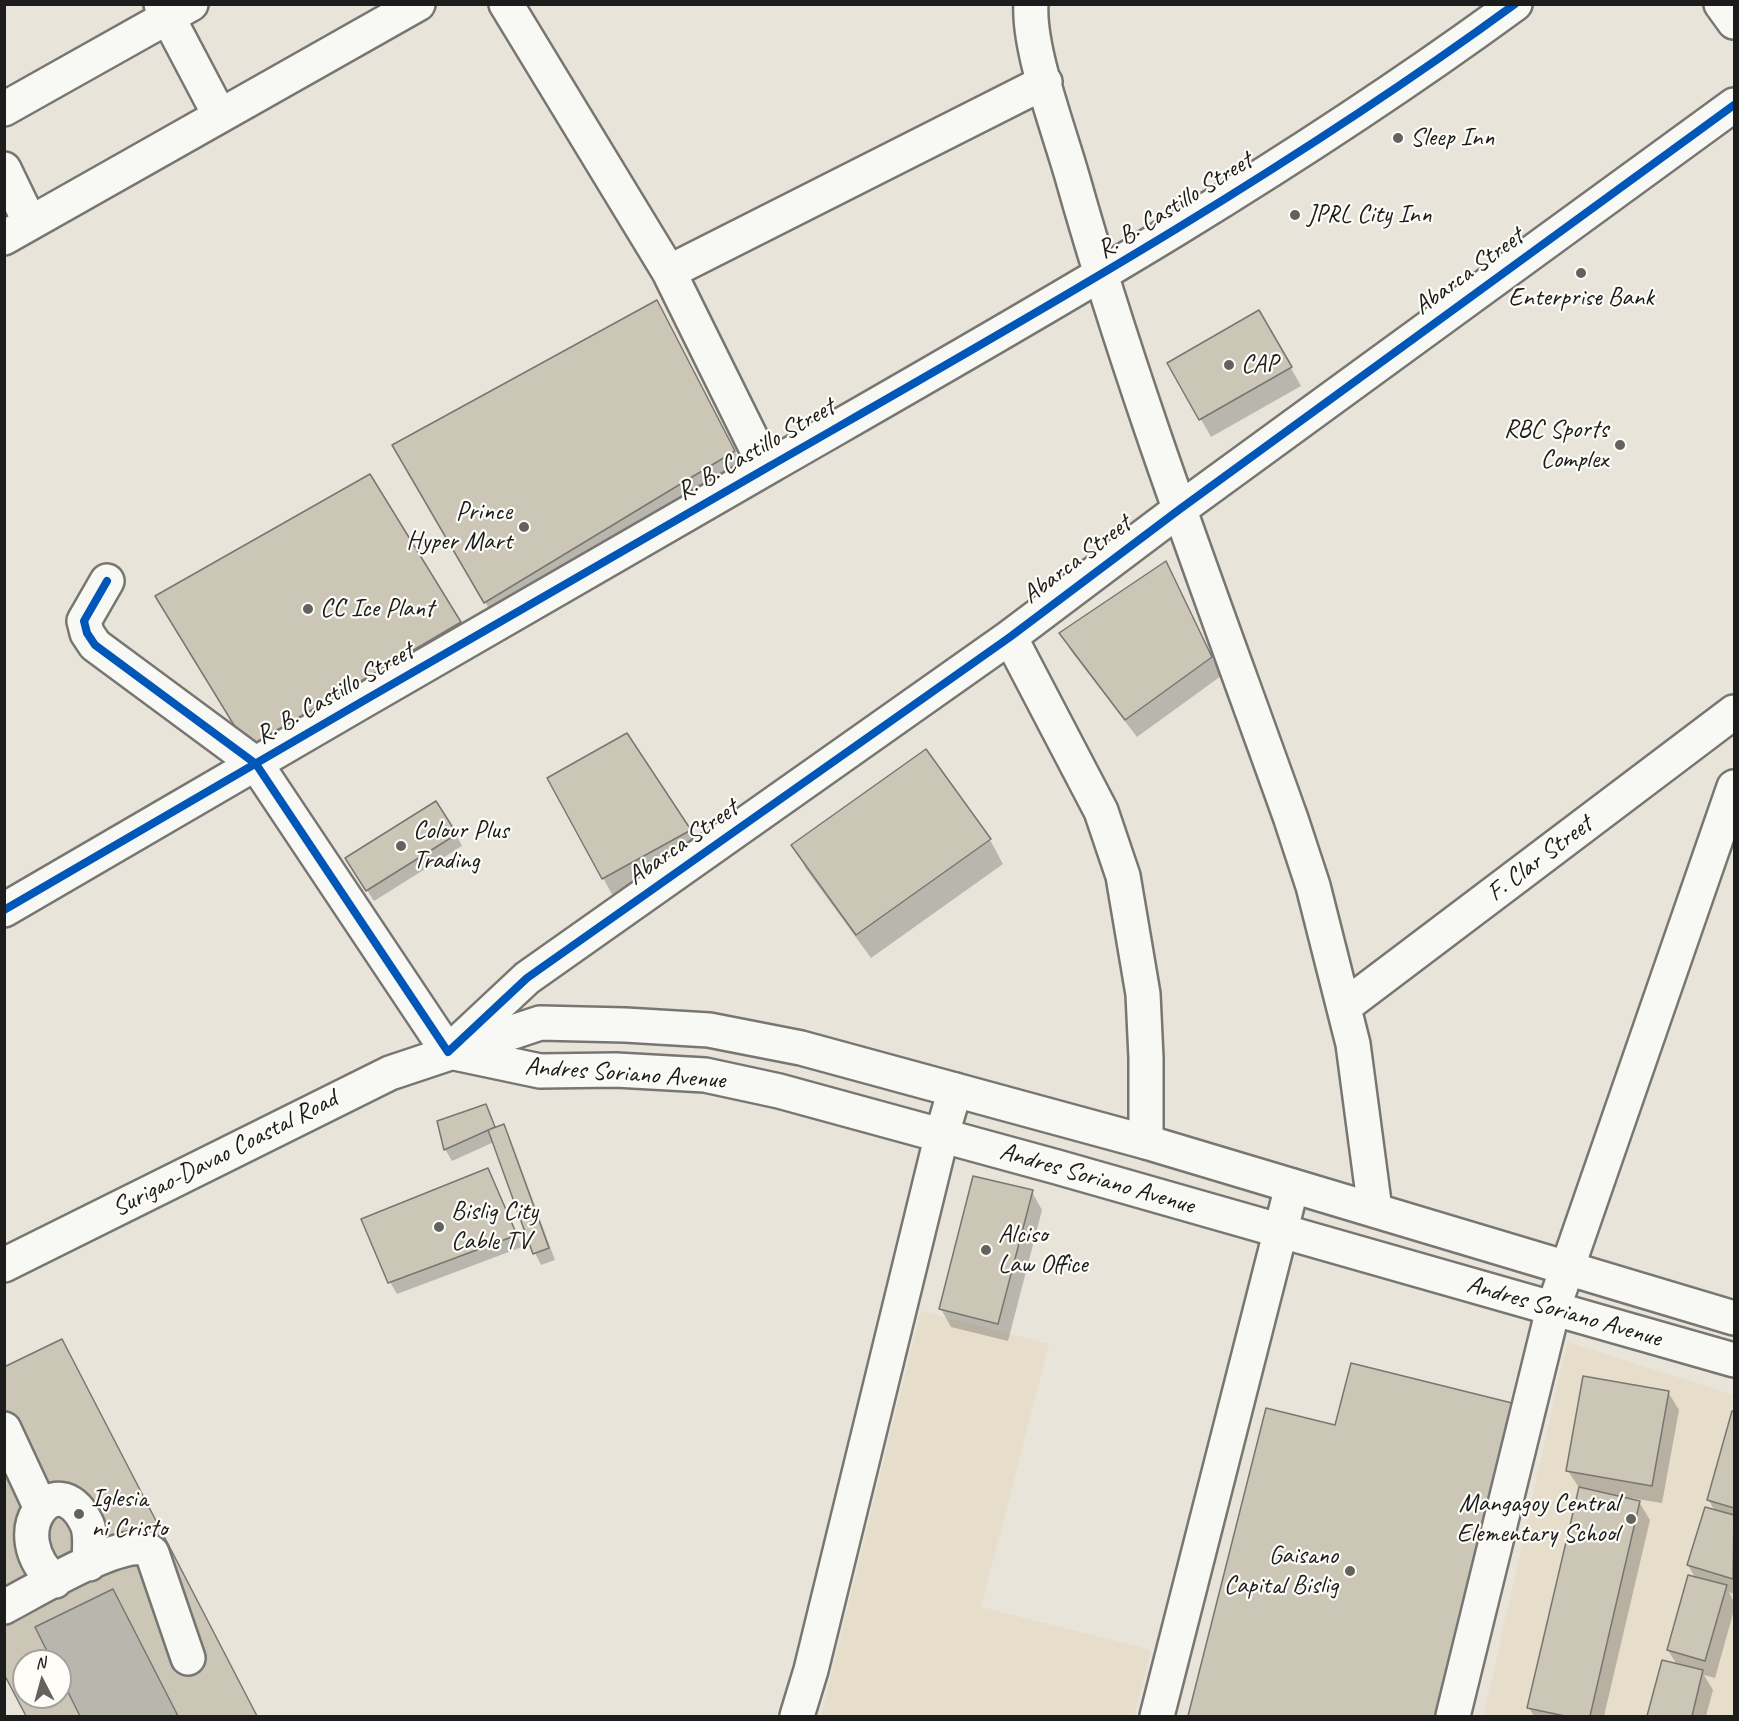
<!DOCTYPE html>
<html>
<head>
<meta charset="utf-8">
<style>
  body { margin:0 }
  #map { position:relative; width:1739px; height:1721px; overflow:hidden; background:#e8e4da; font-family:Caveat,sans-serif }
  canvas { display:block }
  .frame { position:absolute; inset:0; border:6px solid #1c1c1c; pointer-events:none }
  .north { position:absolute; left:12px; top:1649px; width:60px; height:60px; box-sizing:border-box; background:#fdfcf7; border:2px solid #a3a29f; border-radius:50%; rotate:354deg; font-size:16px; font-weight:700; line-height:24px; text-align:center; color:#1c1c1c }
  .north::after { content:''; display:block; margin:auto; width:21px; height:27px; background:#63625e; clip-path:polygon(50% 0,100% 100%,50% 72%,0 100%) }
</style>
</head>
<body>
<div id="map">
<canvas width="1739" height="1721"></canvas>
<div class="frame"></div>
<div class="north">N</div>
</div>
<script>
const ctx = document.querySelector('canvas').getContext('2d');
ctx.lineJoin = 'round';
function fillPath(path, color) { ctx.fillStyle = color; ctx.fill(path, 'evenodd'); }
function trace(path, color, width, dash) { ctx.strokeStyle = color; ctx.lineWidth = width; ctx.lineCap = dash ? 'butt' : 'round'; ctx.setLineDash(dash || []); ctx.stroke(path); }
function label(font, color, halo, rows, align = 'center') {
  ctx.font = font + ' Caveat,sans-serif'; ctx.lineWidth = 4.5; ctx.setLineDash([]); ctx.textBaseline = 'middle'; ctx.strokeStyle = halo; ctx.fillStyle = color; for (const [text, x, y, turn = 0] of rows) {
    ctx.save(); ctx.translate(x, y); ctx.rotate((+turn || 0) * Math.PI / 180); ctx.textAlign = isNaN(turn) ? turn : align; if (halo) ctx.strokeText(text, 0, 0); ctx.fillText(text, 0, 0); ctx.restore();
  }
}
fillPath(new Path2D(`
  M921 1311 1049 1344 981 1607 1151 1650 1134 1716H821Z
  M1567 1342 1734 1395V1716H1484Z`), '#e6ddca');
fillPath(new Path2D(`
  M1259 312 1301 386 1211 437 1169 363Z
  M670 326 747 475 499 626 394 446Z
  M369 476 473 647 263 771 171 620Z
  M1166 563 1221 676 1137 737 1071 651 1061 634Z
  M627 735 700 849 613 896 549 779Z
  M926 751 990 840 1003 864 871 958 806 869 793 845Z
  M456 834 462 846 374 901 354 870Z
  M485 1106 496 1128 504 1126 510 1138 555 1260 541 1265 535 1253 494 1142 452 1161 445 1149Z
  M488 1170 522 1247 397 1294 390 1282Z
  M1032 1192 1042 1210 1008 1341 951 1327 941 1309Z
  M62 1341 75 1364 257 1716H27L4 1671ZM24 1661H60V1697H24Z
  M1668 1392 1679 1410 1662 1503 1631 1498 1630 1500 1639 1502 1650 1520 1604 1716H1534L1529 1708 1580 1489 1568 1471Z
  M1267 1410 1336 1427 1457 1716H1190Z
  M1733 1412 1734 1594 1729 1592 1734 1602V1610L1715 1678 1704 1675 1713 1690 1706 1716H1649L1663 1662 1677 1665 1668 1650 1696 1579 1688 1565 1715 1511 1708 1499Z`), '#0003');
const building = new Path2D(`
  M657 300 735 451 484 603 392 445Z
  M1259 310 1292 367 1199 420 1167 363Z
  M370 474 461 622 248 748 155 596Z
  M1166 561 1212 657 1125 720 1059 633Z
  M627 733 691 830 602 879 547 778Z
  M926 749 991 839 856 935 791 845Z
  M436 801 457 834 366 891 345 858Z
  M486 1104 495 1127 444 1150 437 1121Z
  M504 1124 549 1248 533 1254 488 1130Z
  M488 1168 517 1235 388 1283 361 1219Z
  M973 1176 1033 1190 998 1324 939 1309Z
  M62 1339 257 1716H26L4 1674V1367ZM24 1661H60V1697H24Z
  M1351 1363 1516 1404 1438 1716H1188L1266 1408 1335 1425Z
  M1583 1376 1669 1391 1652 1486 1566 1471Z
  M1732 1411H1734V1508L1707 1500Z
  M1579 1487 1640 1501 1590 1716H1565L1527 1708Z
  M1705 1507 1734 1515 1733 1579 1687 1565Z
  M1688 1575 1727 1585 1705 1661 1667 1650Z
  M113 1589 178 1716H80L60 1676V1661H52L35 1627Z
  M1662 1660 1703 1670 1692 1716H1647Z`);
fillPath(building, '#ccc6b7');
trace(building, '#787672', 1.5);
const minor = new Path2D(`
  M161 4 220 116
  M506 4 669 272 766 468
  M1031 4C1028 49 1059 130 1072 176 1133 393 1215 606 1291 819L1313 886 1353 1044 1375 1210
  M1721 4 1734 22
  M4 109 191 4
  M4 169 30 223
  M4 238 418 4
  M669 272 1045 82
  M107 581 84 621 87 633 95 645 256 764 448 1052 527 978 1010 637 1180 509 1734 105
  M1010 637 1101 811 1123 876 1143 994 1146 1058V1142
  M4 910C259 762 514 612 770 466 1026 319 1276 179 1515 4
  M1345 1006 1734 712
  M4 1429 38 1502
  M55 1581C0 1534 56 1462 86 1522 92 1533 89 1551 89 1564
  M4 1607C35 1591 113 1543 145 1548L152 1553 188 1658
  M797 1716 811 1670 942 1134 955 1090
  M1157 1716 1292 1186
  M1453 1716 1553 1309 1734 787`);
const highway = new Path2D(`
  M450 1052 540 1071 616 1070 705 1075 779 1091 1057 1167 1734 1360
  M4 1265 390 1073 540 1023 625 1025 709 1030 801 1048 1146 1142 1734 1318`);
trace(minor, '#787672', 38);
trace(highway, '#787672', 38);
trace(minor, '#f8f8f4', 33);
trace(highway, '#f8f8f4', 33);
trace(new Path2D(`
  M107 581 84 621 87 633 95 645 256 764 448 1052 527 978 1010 637 1180 509 1734 105
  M4 910C259 762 514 612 770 466 1026 319 1276 179 1515 4`), '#0057b8', 8);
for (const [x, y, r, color] of [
  [1398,138,6,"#63625e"],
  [1295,215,6,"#63625e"],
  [1581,273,6,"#63625e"],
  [1229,365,6,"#63625e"],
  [1620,445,6,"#63625e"],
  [524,527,6,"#63625e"],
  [308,609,6,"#63625e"],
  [401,846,6,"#63625e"],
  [439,1227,6,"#63625e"],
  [986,1250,6,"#63625e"],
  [79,1514,6,"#63625e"],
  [1631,1519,6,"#63625e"],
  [1350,1571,6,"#63625e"]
]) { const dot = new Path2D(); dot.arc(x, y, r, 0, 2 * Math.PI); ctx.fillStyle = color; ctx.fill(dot); trace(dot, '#fdfcf7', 2); }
label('26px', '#1c1c1c', '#fdfcf7', [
  ["Sleep Inn",1410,138],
  ["JPRL City Inn",1307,215],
  ["Enterprise Bank",1581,298,"center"],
  ["CAP",1241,365],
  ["RBC Sports",1608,430,"right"],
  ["Complex",1608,460,"right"],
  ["Prince",512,512,"right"],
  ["Hyper Mart",512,542,"right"],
  ["CC Ice Plant",320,609],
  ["Colour Plus",413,831],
  ["Trading",413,861],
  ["Bislig City",451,1212],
  ["Cable TV",451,1242],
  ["Alciso",998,1235],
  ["Law Office",998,1265],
  ["Iglesia",91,1499],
  ["ni Cristo",91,1529],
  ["Mangagoy Central",1619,1504,"right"],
  ["Elementary School",1619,1534,"right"],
  ["Gaisano",1338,1556,"right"],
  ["Capital Bislig",1338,1586,"right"]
], 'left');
label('26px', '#1c1c1c', '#fdfcf7', [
  ["R. B. Castillo Street",1175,206,-32],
  ["Abarca Street",1469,272,-36],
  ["R. B. Castillo Street",756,450,-30],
  ["Abarca Street",1077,560,-37],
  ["R. B. Castillo Street",335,694,-30],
  ["Abarca Street",683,843,-35],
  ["F. Clar Street",1540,859,-37],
  ["Andres Soriano Avenue",625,1074,4],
  ["Surigao-Davao Coastal Road",225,1154,-27],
  ["Andres Soriano Avenue",1097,1179,16],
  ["Andres Soriano Avenue",1564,1312,16]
]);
</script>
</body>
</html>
